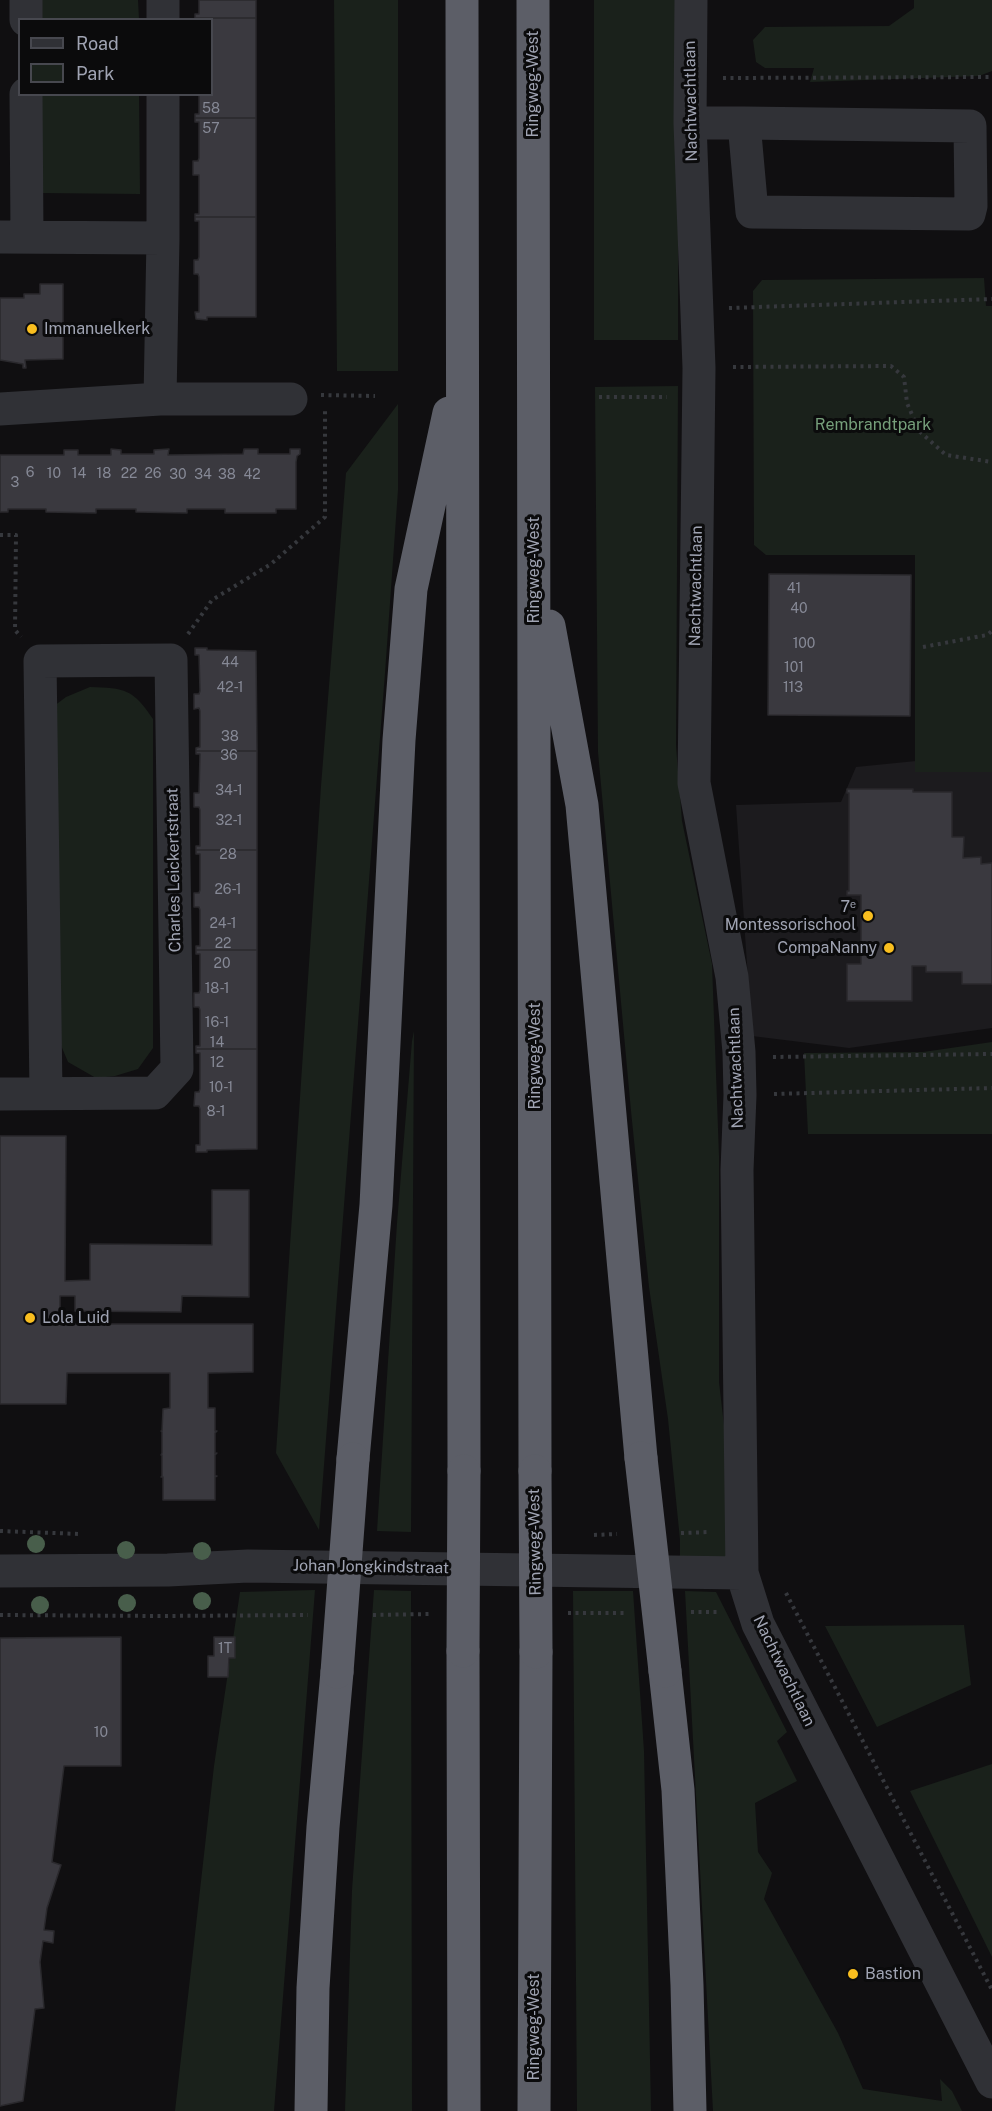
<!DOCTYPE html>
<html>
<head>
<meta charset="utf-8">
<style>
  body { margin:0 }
  #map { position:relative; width:992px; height:2111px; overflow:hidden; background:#100f11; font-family:"Public Sans",sans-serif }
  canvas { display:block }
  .legend { position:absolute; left:18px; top:18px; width:195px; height:78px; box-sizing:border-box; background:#0b0b0c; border:2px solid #47484f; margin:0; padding:8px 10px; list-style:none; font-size:18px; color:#a0a4b3 }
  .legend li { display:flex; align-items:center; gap:12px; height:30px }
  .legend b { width:30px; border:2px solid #47484f }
</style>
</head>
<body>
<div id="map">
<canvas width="992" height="2111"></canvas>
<ul class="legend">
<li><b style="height:8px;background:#303136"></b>Road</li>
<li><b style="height:16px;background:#1a211b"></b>Park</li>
</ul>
</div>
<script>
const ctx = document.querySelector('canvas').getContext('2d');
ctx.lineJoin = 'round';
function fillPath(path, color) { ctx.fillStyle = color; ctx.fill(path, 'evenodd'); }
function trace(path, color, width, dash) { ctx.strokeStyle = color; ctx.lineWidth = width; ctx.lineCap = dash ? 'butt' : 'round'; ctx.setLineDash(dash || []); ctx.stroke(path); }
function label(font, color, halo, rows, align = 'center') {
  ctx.font = font + ' "Public Sans",sans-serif'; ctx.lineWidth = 6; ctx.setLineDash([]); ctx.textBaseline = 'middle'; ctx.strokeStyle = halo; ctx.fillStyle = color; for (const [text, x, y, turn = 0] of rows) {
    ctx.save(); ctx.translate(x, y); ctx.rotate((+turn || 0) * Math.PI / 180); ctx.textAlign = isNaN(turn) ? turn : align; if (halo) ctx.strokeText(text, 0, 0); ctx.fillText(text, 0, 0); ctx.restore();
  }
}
fillPath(new Path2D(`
  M926 760 992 762V1028L849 1048 752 1036 736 805 841 802 856 767Z`), '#1c1b1e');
fillPath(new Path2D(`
  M40 0H138L139 19H40Z
  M334 0H398V371H337Z
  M594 0H678V340H594Z
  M914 0H992V71L979 76 810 82 814 68H765L756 62 753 40 765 27 889 26 914 8Z
  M40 95H139L140 194 40 193Z
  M984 278 986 306H992V772H915V555H766L754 545 753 291 762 280Z
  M678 386 676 746 682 821 712 964 719 1156V1382L728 1460 737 1563 680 1562V1540L668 1419 649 1287 631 1111 598 752 595 387Z
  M398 404V490L385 673 319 1530 276 1453 321 786 346 473Z
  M90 687C125 688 133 689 153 719V1048L138 1069 115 1076 96 1078 68 1062 60 1043 54 706 66 697Z
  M414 1031 411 1532 377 1531 397 1223 412 1041Z
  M992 1042V1134H808L804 1053 923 1052Z
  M315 1590 274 2111H175L214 1766 240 1592Z
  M374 1590 411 1591 412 2111H345L352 1890Z
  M573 1591H633L644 1751 651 2111H577Z
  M685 1591 716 1592 787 1732 777 1741 797 1781 755 1803 758 1852 772 1873 764 1899 838 2033 863 2089 942 2101 940 2079 952 2091 962 2111H713Z
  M964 1625 971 1685 877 1727 825 1626Z
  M992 1764V1957L910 1791Z`), '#1a211b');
const building = new Path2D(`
  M199 0H256V18H195V14H199Z
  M195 18H256V118H195V114H199V94H212V20H195Z
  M195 118H256V217H195V214H199V175H193V161H198L199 158V122H195Z
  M195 217H256V317H207V320L196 319 195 312H199V277L198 274H194V260H198L199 257V221H195Z
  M40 284H63V359L25 360 26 368H23V364L0 360V298H24V294H40Z
  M111 449 121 450V454H154V450L169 449 168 455 243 454 244 449H258V454H290V449H300V454L297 456 296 462V509H276V513H225V509H187V513L136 512V509H96V513L46 512V509H8V512H0V455H64V450H78V455H111Z
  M769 574 911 575 910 716 768 715Z
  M195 648H207V650L256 651 257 751H196V748L200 747V711L199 708 194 709V694H199L200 691 199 655H195Z
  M196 751H257V850H196V846H200V810L199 807H194V793H199L200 754H196Z
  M847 789H913V792H952V837H964L963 858 981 857V864L992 863V984H962V972H926V966H912V1001H847V964H861V895H847V891H849V793H847Z
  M196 850H257V950H196V946H200V910L199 907H194V893H199L200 890V854H196Z
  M196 950H257V1049H196V1046H200V1010L199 1007H194V993H199L200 990V954H196Z
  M196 1049H257V1149L207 1150V1152H196V1145H200V1109L199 1106H194L195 1092H199L200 1089V1053H196Z
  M0 1136H66L65 1281 90 1280V1244L212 1245V1190H249V1297L182 1296 181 1312 75 1311V1296H60V1324H253V1372L208 1373V1408H215V1431H217L215 1433V1454L217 1453 215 1455V1476H217L215 1477V1500H163V1477H161L162 1476V1455H161L162 1453V1432L161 1431H162L163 1409 170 1408V1373H67L66 1404H0Z
  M121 1637V1766H64L52 1862 61 1865 47 1908 44 1930 54 1931 53 1943 43 1941 40 1962 44 2008 35 2009 23 2101 0 2106V1638Z
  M214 1637H235V1658H229L228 1677H208V1656H214Z`);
fillPath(building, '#3a393f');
trace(building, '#2a292d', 1.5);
trace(new Path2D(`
  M723 78 992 77
  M729 308 992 299
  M733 367 891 366 904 377 907 403 919 431 946 455 992 462
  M321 395 375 396
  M599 397H667
  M0 535H16L15 630 21 637
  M188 634 212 600 271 564 325 517V407
  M923 647 987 635 992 631
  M773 1057 992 1054
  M774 1094 992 1088
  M0 1531 80 1534
  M681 1533 710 1532
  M594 1535 617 1534
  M786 1593 992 1990
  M691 1612H719
  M568 1613H626
  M0 1615 159 1616 308 1615
  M373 1615 431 1614`), '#36383d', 4, [3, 4.5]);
trace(new Path2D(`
  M26 0V20
  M163 0V20
  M691 0 690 123 699 368 694 783 732 977 739 1052 740 1095 737 1170 742 1573 758 1624 992 2082
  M26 94 27 236
  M690 123H744L752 212 969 214 971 206 970 126 744 123
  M0 237 163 238
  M160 399 163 238V94
  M0 409 160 399H291
  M0 1094 155 1093 177 1069 171 660 40 661 46 1092
  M0 1571 168 1570 248 1566 742 1573`), '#303136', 33);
trace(new Path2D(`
  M462 0 464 1471
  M533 0 535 1471
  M549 626 582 805 641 1458
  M353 1459 376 1205 399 740 411 589 449 413
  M463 1651 464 2111
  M665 1671 678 1790 687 1985 690 2111
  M311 2111 313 1988 323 1827 337 1672
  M534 2111 536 1652`), '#5c5e67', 33);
trace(new Path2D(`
  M641 1458 665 1671
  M535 1471 536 1652
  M463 1651 464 1471
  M337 1672 353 1459`), '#5c5e67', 33);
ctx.fillStyle = '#485e4b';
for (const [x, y] of [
  [36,1544],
  [126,1550],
  [202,1551],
  [202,1601],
  [127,1603],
  [40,1605]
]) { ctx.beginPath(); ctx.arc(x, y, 9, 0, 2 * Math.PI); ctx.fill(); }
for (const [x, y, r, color] of [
  [32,329,6,"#f9be1f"],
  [868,916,6,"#f9be1f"],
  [889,948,6,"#f9be1f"],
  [30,1318,6,"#f9be1f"],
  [853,1974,6,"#f9be1f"]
]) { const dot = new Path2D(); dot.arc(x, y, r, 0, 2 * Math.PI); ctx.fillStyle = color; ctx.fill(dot); trace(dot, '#0b0b0c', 2); }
label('14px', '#868996', null, [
  ["58",211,109],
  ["57",211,129],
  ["6",30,473],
  ["10",54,474],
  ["14",79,474],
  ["18",104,474],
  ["22",129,474],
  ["26",153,474],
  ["30",178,475],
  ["34",203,475],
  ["38",227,475],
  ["42",252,475],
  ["3",15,483],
  ["41",794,589],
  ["40",799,609],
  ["100",804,644],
  ["44",230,663],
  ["101",794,668],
  ["42-1",230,688],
  ["113",793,688],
  ["38",230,737],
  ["36",229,756],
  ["34-1",229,791],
  ["32-1",229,821],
  ["28",228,855],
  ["26-1",228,890],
  ["24-1",223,924],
  ["22",223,944],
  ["20",222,964],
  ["18-1",217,989],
  ["16-1",217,1023],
  ["14",217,1043],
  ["12",217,1063],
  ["10-1",221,1088],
  ["8-1",216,1112],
  ["1T",225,1649],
  ["10",101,1733]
]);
label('16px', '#a0a4b3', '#0b0b0c', [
  ["Ringweg-West",533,84,-90],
  ["Nachtwachtlaan",691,101,-91],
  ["Ringweg-West",534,570,-90],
  ["Nachtwachtlaan",696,586,-89],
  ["Charles Leickertstraat",174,870,-91],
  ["Ringweg-West",535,1056,-90],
  ["Nachtwachtlaan",736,1068,-92],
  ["Ringweg-West",535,1542,-91],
  ["Johan Jongkindstraat",371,1567,1],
  ["Nachtwachtlaan",784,1671,64],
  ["Ringweg-West",534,2027,-90]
]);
label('16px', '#a0a4b3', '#0b0b0c', [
  ["Immanuelkerk",44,329],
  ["7ᵉ",856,907,"right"],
  ["Montessorischool",856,925,"right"],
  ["CompaNanny",877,948,"right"],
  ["Lola Luid",42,1318],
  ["Bastion",865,1974]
], 'left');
label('16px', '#769f7b', '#0b0b0c', [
  ["Rembrandtpark",873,425]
]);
</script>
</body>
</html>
